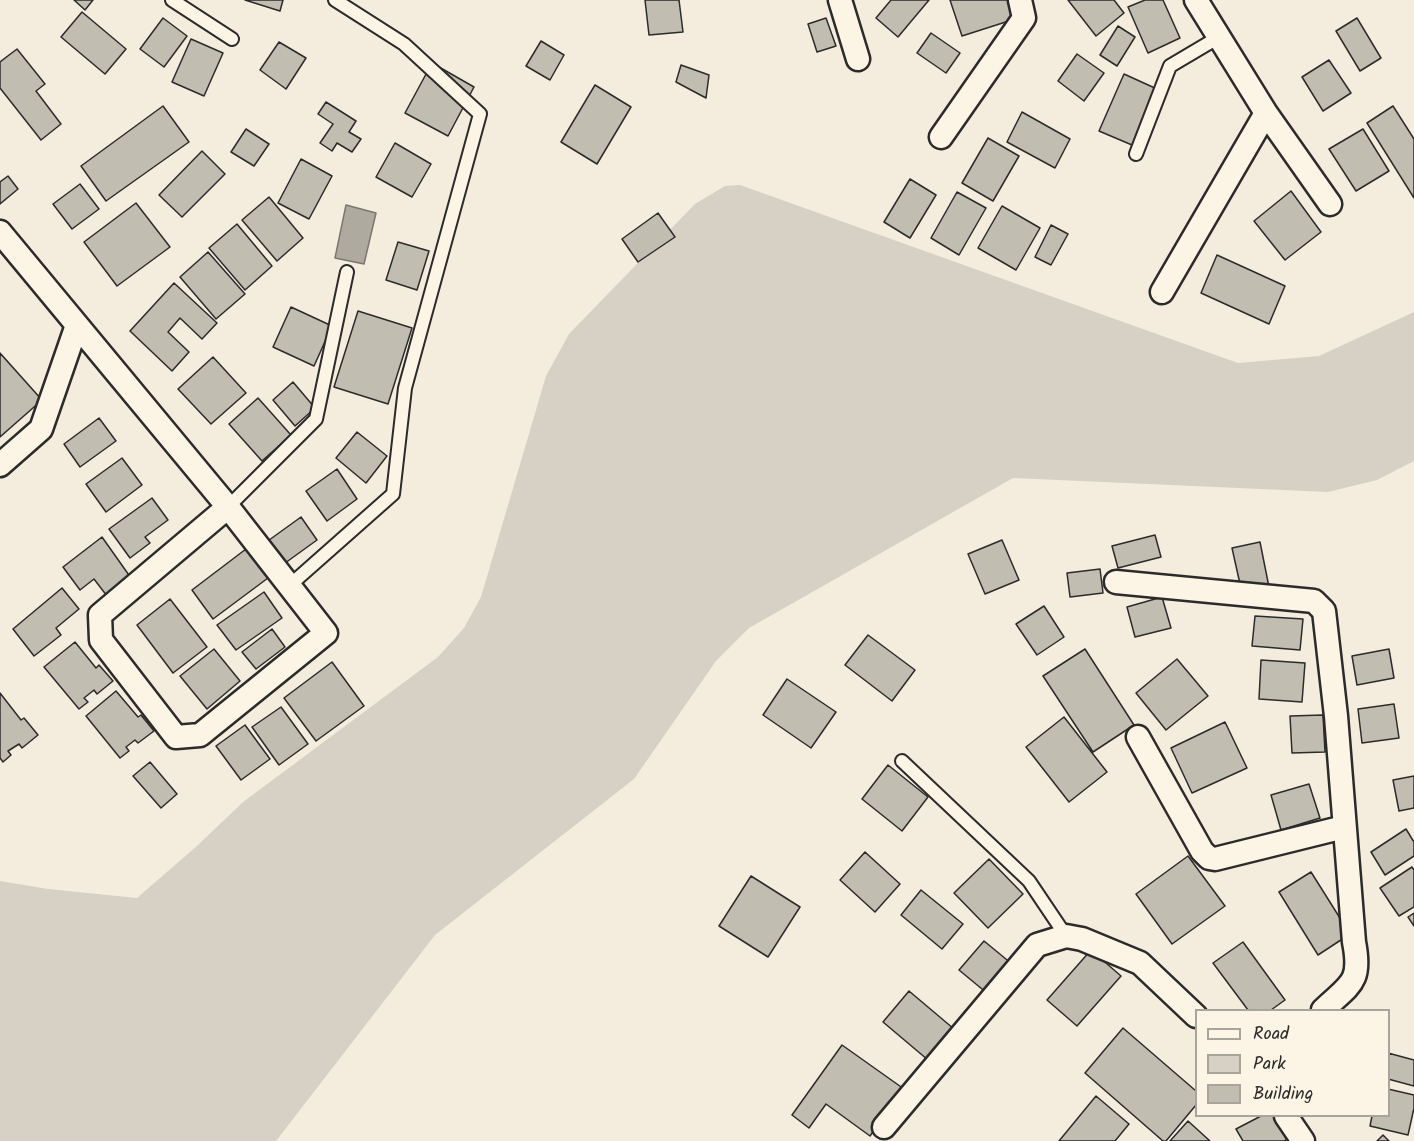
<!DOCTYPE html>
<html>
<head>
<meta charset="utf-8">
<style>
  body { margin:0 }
  #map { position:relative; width:1414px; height:1141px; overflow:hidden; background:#f4edde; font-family:Kalam,sans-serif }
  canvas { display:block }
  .legend { position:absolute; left:1195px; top:1009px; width:195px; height:108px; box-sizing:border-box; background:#fcf5e5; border:2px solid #a8a49b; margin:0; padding:8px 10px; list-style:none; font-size:18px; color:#2b2b2b }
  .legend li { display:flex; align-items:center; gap:12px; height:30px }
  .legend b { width:30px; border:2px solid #a8a49b }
</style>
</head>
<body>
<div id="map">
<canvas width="1414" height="1141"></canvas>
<ul class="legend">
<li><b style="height:8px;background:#fcf5e5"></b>Road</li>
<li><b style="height:16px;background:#d6d1c4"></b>Park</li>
<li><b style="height:16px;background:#c2bdb1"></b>Building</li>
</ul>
</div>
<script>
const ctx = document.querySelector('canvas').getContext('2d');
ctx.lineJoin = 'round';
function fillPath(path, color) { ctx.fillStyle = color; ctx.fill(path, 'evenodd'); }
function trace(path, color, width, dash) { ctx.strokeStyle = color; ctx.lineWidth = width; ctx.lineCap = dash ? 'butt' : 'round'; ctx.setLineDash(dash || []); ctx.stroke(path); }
fillPath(new Path2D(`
  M740 185 1238 363 1319 356 1414 312V461L1377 480 1328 492 1013 478 749 628 716 661 634 779 435 935 276 1141H0V881L48 889 137 898 198 845 243 802 438 657 464 628 481 597 546 376 569 334 695 204 725 186Z`), '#d6d1c4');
const water = new Path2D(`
  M346 205 376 213 364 264 335 258Z`);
fillPath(water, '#afaaa0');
trace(water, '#7a7771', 1.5);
const building = new Path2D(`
  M74 0H93L85 10Z
  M245 0H283L280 11Z
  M645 0H679L683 32 649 35Z
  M891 0H929L898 37 876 18Z
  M950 0H1009L1015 19 962 36Z
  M1068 0H1114L1124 13 1096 36Z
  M1145 0H1163L1180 38 1148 53 1128 7Z
  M82 12 126 49 105 74 61 37Z
  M163 18 187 36 164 67 140 49Z
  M826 18 836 46 817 52 808 24Z
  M1357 18 1381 58 1360 71 1336 31Z
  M1118 26 1135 37 1117 66 1100 55Z
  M931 33 960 53 946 73 917 53Z
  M191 39 223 53 204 96 172 82Z
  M541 41 564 55 550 80 526 66Z
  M279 42 306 58 286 89 260 70Z
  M17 49 45 84 36 91 61 124 41 140 0 88V62Z
  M1077 54 1104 73 1084 101 1058 81Z
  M1329 60 1351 93 1323 111 1302 77Z
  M432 63 474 87 448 136 405 113Z
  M681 65 709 75 706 98 676 82Z
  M1124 74 1157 89 1132 145 1099 131Z
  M595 85 631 107 597 164 561 142Z
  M326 102 356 121 349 132 361 139 352 152 337 143 332 151 320 143 333 124 318 114Z
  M163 106 189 142 106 201 81 166Z
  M1393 106 1414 139V198L1367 123Z
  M1022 112 1070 139 1055 168 1007 142Z
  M246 129 269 144 254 166 231 152Z
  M1363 129 1389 171 1356 191 1329 149Z
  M988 138 1019 156 993 201 962 183Z
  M395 143 431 164 412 197 376 177Z
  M202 151 225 174 182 217 159 195Z
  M301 159 332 176 309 219 278 203Z
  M8 176 18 189 0 204V182Z
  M910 179 936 195 910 238 884 222Z
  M80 184 99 209 72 229 53 204Z
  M1291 191 1321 232 1285 260 1254 221Z
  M957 192 986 208 959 255 931 238Z
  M269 197 303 238 277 261 242 220Z
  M136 203 170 247 117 286 84 242Z
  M1002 206 1040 228 1016 270 978 248Z
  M658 213 675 237 638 262 622 239Z
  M237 224 272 266 245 290 209 248Z
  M1051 225 1068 234 1051 265 1035 257Z
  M398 242 429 251 417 290 386 280Z
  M208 252 245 294 216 319 180 277Z
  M1217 255 1285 286 1269 324 1201 293Z
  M174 283 217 323 202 339 180 318 168 332 189 352 172 371 130 331Z
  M291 307 332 326 314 366 273 347Z
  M358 311 412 328 388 404 334 387Z
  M0 353 42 400 0 437Z
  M213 357 246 393 211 424 178 389Z
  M293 382 315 408 295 426 273 400Z
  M258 398 291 435 262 461 229 424Z
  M99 418 116 441 80 467 64 444Z
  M357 432 387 456 366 483 336 458Z
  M122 458 142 485 106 512 86 484Z
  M337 469 357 499 327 521 306 491Z
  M152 498 168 520 145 537 150 543 130 558 109 529Z
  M301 517 317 540 281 566 265 543Z
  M1155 535 1161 557 1118 568 1112 546Z
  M102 537 131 578 107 596 94 579 80 590 63 567Z
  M1002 540 1019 580 985 594 968 554Z
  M1260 542 1269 587 1242 593 1232 548Z
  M246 549 268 578 213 619 192 590Z
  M1100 569 1103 593 1070 597 1067 573Z
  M62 588 79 609 56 628 61 635 34 656 13 629Z
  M264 592 282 618 236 650 217 625Z
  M1162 597 1171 628 1135 637 1127 607Z
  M170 599 207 647 173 673 137 625Z
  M1044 606 1064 637 1037 655 1016 624Z
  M1255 616 1303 619 1300 650 1252 646Z
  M272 629 285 647 256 669 242 652Z
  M868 635 915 670 892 701 845 665Z
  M75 642 96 668 99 665 113 681 97 694 94 690 84 698 88 702 79 709 44 667Z
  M214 649 240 681 207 709 180 676Z
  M1085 649 1134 725 1093 752 1043 676Z
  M1389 649 1394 678 1357 685 1352 656Z
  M1177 659 1208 696 1166 730 1136 693Z
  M1261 660 1305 663 1302 702 1259 699Z
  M332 662 364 706 316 741 284 698Z
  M787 679 836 712 811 748 763 715Z
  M116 691 138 717 141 715 154 731 138 743 135 740 126 747 129 751 120 758 86 716Z
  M0 693 21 720 24 718 38 735 22 748 19 744 8 751 11 755 3 762 0 758Z
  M1394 704 1399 738 1362 743 1358 709Z
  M281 707 308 744 279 765 252 727Z
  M1323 715 1325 752 1292 753 1290 716Z
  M1064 717 1107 772 1069 802 1026 747Z
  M1225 722 1247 768 1192 793 1171 748Z
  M245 725 270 759 241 780 216 746Z
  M150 762 177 794 161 808 133 776Z
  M888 765 928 797 902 831 862 799Z
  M1414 776V808L1399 811 1393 780Z
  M1309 784 1320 818 1281 830 1271 795Z
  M1406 829 1414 842V856L1385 875 1371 852Z
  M865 852 900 884 875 912 840 880Z
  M1188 856 1225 906 1172 944 1136 894Z
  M989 859 1023 894 988 928 954 893Z
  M1412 867 1414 870V907L1399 916 1380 888Z
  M1311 872 1350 934 1318 955 1279 892Z
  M751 876 800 907 768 957 719 926Z
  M921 890 963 924 942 949 901 915Z
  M1414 913V926L1408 917Z
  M984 941 1012 964 988 994 959 970Z
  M1243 942 1285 1000 1271 1010H1248L1213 963Z
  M1091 950 1121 976 1077 1026 1047 1000Z
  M909 991 954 1029 928 1060 883 1022Z
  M1123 1028 1196 1091V1105L1166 1141H1163L1085 1073Z
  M842 1045 904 1089 870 1136 826 1104 809 1128 792 1115Z
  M1388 1053 1414 1060V1086L1388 1079Z
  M1388 1089 1414 1095V1108L1408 1135 1370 1126 1372 1116H1388Z
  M1096 1096 1129 1124 1115 1141H1059Z
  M1261 1116H1277L1290 1138 1284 1141H1243L1236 1129Z
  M1188 1121 1210 1141H1170Z
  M1383 1135 1389 1141H1377Z`);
fillPath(building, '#c2bdb1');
trace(building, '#2b2b2b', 1.5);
const service = new Path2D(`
  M172 0 232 39
  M1136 154 1170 66 1219 37
  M228 507 316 419 347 272
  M289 586 393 494 405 388 480 114 404 44 335 0
  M902 761 1029 881 1066 936`);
const minor = new Path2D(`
  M840 0 858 59
  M1266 113 1330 204
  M941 137 1024 18 1020 0
  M0 232 228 507 326 633 200 735 176 737 101 640 100 615 228 507
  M1162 292 1266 113 1196 0
  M0 465 41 429 77 325
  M1116 582 1314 601 1324 611 1336 716 1354 942C1362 983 1350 984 1323 1010
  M1138 737 1202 851 1209 858 1215 859 1344 827
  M1286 1116 1303 1141
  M884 1127 1037 945 1066 936 1082 939 1140 963 1196 1016`);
trace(service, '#2b2b2b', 16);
trace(minor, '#2b2b2b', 27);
trace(service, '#fcf5e5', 12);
trace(minor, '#fcf5e5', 22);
</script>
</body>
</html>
